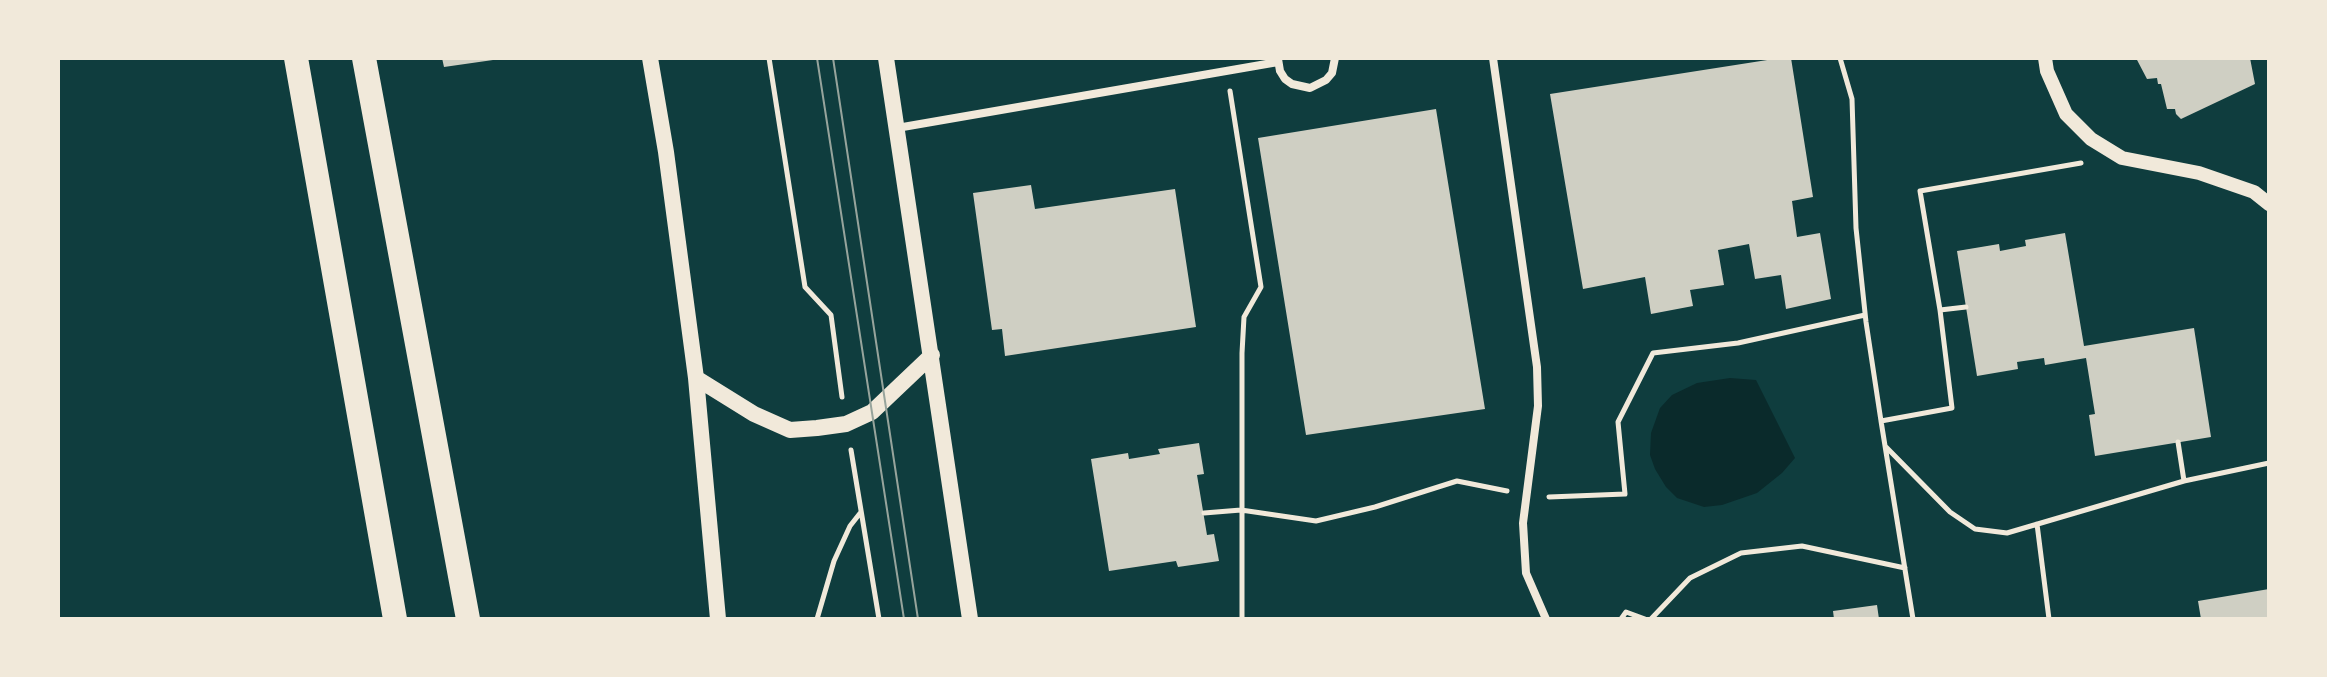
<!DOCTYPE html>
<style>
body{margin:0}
#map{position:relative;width:2327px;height:677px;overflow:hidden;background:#0f3d3e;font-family:"Titillium Web",sans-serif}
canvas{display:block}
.frame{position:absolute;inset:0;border:60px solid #f1e9da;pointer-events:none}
</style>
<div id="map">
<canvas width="2327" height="677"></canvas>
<div class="frame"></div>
</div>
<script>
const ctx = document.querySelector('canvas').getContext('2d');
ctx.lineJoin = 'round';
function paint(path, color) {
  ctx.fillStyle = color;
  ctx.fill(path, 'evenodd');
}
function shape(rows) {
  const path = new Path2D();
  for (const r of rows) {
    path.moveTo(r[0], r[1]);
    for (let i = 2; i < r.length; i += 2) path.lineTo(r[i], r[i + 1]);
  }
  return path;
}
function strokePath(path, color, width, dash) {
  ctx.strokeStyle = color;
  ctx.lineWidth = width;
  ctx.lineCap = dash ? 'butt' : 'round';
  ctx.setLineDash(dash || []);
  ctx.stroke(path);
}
const water = shape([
 [1730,378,1756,380,1795,458,1782,473,1757,493,1722,505,1704,507,1677,498,1666,487,1655,469,1650,455,1651,433,1660,408,1672,395,1697,383]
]);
const building = shape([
 [442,58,493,58,493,60,444,67],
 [1780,58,1791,58,1813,197,1792,201,1797,237,1820,233,1831,299,1786,309,1781,275,1755,279,1749,244,1718,250,1724,285,1690,290,1693,306,1651,314,1645,277,1583,289,1550,94],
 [2136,58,2250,58,2255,84,2181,119,2176,114,2175,109,2167,109,2161,84,2158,84,2157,78,2147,79],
 [1436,109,1485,409,1306,435,1258,138],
 [1031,185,1035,209,1175,189,1196,327,1005,356,1002,329,992,330,973,193],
 [2065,233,2084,346,2194,328,2211,437,2095,456,2089,415,2095,414,2086,358,2045,365,2044,358,2017,362,2018,369,1977,376,1957,251,1999,244,2000,251,2026,246,2025,240],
 [1199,443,1204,474,1197,475,1207,535,1214,534,1219,561,1178,567,1176,561,1109,571,1091,459,1128,453,1129,459,1160,454,1158,449],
 [2269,589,2269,619,2201,619,2198,601],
 [1877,605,1879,619,1834,619,1833,611]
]);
const path = shape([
 [769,58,805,287,831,315,842,397],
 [1840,58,1852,99,1856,228,1866,322,1881,421],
 [1230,91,1261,287,1244,317,1242,353,1242,619],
 [1940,310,1966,307],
 [2178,442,2184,481],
 [1886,447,1950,512,1975,529,2007,533,2184,481,2269,463],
 [851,450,879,619],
 [1549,497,1625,494,1618,422,1653,353,1738,343,1865,315],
 [1204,513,1241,510,1316,521,1375,507,1457,481,1507,491],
 [2037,524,2049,619],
 [817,619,834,561,850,526,861,512],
 [1621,619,1626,612,1645,619],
 [1651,619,1690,578,1741,553,1802,546,1905,568],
 [1913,619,1881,421,1952,408,1940,310,1920,191,2081,163]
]);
const minor = shape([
 [1493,58,1537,367,1538,406,1523,523,1526,573,1546,619],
 [1278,59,1280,71,1285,79,1292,84,1310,88,1326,80,1332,73,1335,58],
 [897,128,1278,62]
]);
const tertiary = shape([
 [2045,58,2047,71,2066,114,2091,139,2122,158,2199,173,2254,192,2269,204]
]);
const secondary = shape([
 [650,58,666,152,696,378,718,619],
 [886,58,970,619],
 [696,378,754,414,790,430,817,428,846,424,872,412,932,355]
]);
const motorway = shape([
 [296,58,395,619],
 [364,58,468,619]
]);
const tram = shape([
 [817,58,904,619],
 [833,58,918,619]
]);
paint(water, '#0a2a2b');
paint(building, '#cfcfc3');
strokePath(path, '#f1e9da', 5);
strokePath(minor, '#f1e9da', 8);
strokePath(tertiary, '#f1e9da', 14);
strokePath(secondary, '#f1e9da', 16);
strokePath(motorway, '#f1e9da', 24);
strokePath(tram, '#97a49c', 2);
</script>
